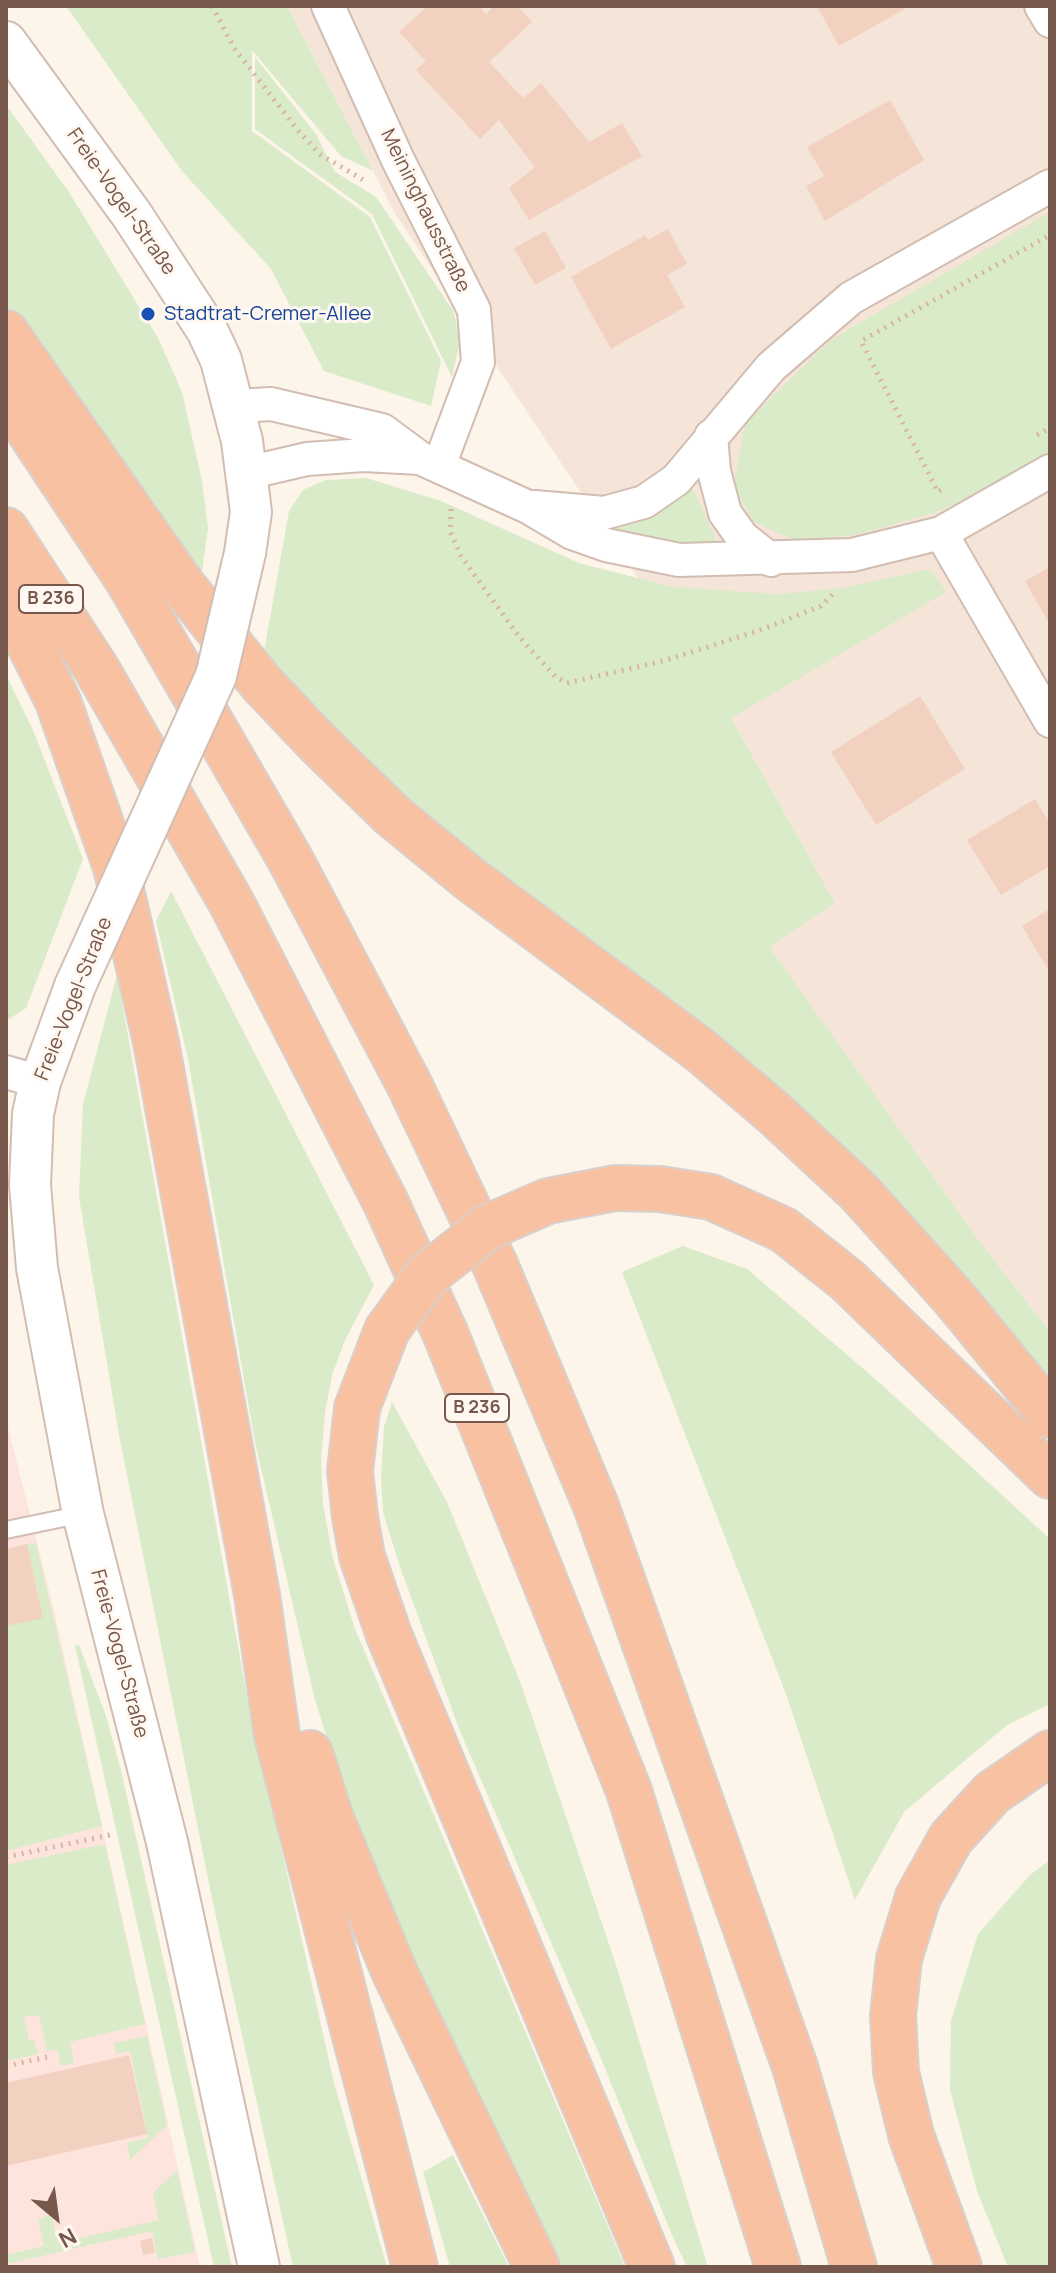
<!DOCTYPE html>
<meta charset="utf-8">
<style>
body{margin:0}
#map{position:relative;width:1056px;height:2273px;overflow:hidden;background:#fdf4ea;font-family:Manrope,sans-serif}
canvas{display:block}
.frame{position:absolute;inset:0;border:8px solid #78584c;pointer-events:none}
.north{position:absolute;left:16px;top:2177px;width:80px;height:80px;-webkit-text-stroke:6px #fff8f1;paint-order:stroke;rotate:151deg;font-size:22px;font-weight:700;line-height:32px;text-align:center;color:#78584c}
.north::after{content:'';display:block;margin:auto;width:28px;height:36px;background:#78584c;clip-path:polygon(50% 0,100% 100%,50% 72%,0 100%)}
</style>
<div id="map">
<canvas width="1056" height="2273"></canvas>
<div class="frame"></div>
<div class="north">N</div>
</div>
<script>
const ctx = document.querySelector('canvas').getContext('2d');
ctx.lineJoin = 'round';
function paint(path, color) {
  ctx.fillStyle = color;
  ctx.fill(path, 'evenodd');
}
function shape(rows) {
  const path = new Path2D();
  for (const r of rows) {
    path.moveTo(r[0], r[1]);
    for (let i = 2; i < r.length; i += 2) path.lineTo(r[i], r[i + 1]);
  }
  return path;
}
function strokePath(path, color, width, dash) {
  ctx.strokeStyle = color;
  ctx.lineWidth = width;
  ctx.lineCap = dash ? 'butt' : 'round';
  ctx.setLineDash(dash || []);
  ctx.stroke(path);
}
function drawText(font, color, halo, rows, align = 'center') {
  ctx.font = font + ' Manrope,sans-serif';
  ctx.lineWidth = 6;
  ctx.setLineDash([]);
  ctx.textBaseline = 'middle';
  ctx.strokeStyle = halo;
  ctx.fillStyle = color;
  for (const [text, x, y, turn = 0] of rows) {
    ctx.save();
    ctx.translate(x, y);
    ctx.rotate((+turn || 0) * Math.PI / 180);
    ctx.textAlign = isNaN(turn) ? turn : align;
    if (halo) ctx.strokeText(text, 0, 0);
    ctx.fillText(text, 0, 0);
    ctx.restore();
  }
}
const residential = shape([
 [287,6,1050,6,1050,1332,974,1234,768,947,835,903,731,718,396,215]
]);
const commercial = shape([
 [6,1419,53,1606,200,2267,6,2267]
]);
const green = shape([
 [66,6,287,6,373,171,341,156,252,50,252,131,370,217,441,361,431,406,324,371,271,269,182,171],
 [255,57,316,134,335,172,376,197,454,312,460,341,452,377,372,214,255,129],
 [6,105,69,192,158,338,182,392,202,481,208,528,201,579,6,309],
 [1050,212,1050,454,976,496,933,513,859,534,798,542,754,522,734,486,745,423,832,339],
 [366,478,441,501,579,563,672,587,777,594,843,588,925,570,933,572,946,592,731,718,835,903,769,947,974,1234,1050,1332,1050,1386,355,755,263,657,289,511,303,490,326,480],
 [691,485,717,542,687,543,612,533,614,528,656,513],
 [6,675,33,730,83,859,26,1008,6,1021],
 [171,891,374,1285,345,1340,332,1375,325,1413,321,1460,323,1504,333,1559,355,1629,625,2267,561,2267,461,2070,395,1926,351,1812,315,1700,255,1442,188,1059,156,921],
 [117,975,246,1691,334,2083,387,2267,293,2267,213,1903,119,1435,79,1197,83,1104],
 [683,1246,747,1269,881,1384,1050,1539,1050,1704,1007,1725,904,1812,855,1900,786,1694,622,1272],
 [392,1402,447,1502,521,1684,616,1965,708,2267,687,2267,672,2235,600,2056,460,1731,400,1567,383,1512,381,1477,384,1427],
 [36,1543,102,1826,6,1851,6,1626,43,1617,27,1544],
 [79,1645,106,1716,121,1770,232,2267,214,2267,75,1646],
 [105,1844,145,2024,70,2042,74,2063,61,2066,57,2049,47,2051,39,2015,24,2017,29,2040,34,2040,38,2054,6,2061,6,1865],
 [1050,1860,1050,2267,1008,2267,977,2191,950,2090,951,2021,978,1934,1030,1875],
 [147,2036,167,2125,130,2160,127,2143,148,2138,130,2051,116,2054,114,2043],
 [453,2155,509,2267,450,2267,423,2172],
 [177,2170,195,2252,158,2259,152,2231,6,2264,6,2255,44,2246,38,2219,51,2215,58,2243,159,2220,153,2193]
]);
const building = shape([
 [428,6,479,6,486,14,494,6,518,6,532,22,489,62,523,98,541,83,589,142,622,123,642,156,529,220,509,188,535,167,499,120,480,139,416,70,426,61,399,32],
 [817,6,910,6,839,46],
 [890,100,924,160,825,221,806,186,824,176,807,147],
 [668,229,687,264,667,275,685,307,611,349,571,277,645,235,648,240],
 [545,231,566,268,535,285,514,248],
 [1050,567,1050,625,1025,581],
 [920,696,965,769,876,825,831,752],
 [1035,799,1050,824,1050,866,1001,895,967,840],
 [1050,909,1050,973,1022,926],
 [27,1544,43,1618,6,1626,6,1549],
 [129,2055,147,2134,6,2166,6,2083],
 [152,2238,155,2253,143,2255,140,2241]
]);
const path = shape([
 [212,6,234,48,300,133,321,155,367,182],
 [1037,435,1050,428],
 [941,490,938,492,861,341,1050,235],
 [451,509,450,531,461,556,520,638,556,677,567,683,663,661,758,631,821,606,835,592],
 [6,1857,110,1835],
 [6,2066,52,2056]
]);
const service = shape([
 [6,1530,83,1514]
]);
const minor = shape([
 [328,6,398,160,474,310,478,362,439,466],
 [1041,6,1050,21],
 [236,406,271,404,382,430,420,458,528,507,572,533,606,545,679,560,852,555,941,533,1050,471],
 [711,436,714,471,725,513,742,537,771,560],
 [247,473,307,459,364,455,420,458],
 [535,507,604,513,644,502,676,480,771,367,851,298,1050,186],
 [941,533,1050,721],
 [6,1072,40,1082]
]);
const tertiary = shape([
 [6,42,132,215,207,330,221,360,242,441,251,512,245,553],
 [75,986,40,1082,33,1114,30,1185,37,1268,83,1514,167,1842,259,2267]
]);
const trunk = shape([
 [6,333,183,586,262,684,318,743,392,815,470,879,700,1050,774,1113,859,1192,954,1298,1050,1415],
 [6,396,128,580,290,859,410,1086,496,1267,596,1506,795,2067,854,2267],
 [6,530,96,668,231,902,386,1203,446,1335,629,1791,778,2267],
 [6,598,58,701,116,867,156,1042,257,1595,277,1735,415,2267],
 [660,1189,711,1197,784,1230,847,1280,1050,1476],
 [355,1517,362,1556,389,1635,652,2267],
 [310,1753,330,1816,395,1973,537,2267],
 [959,2267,911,2135,896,2072,893,2016,899,1959,918,1897,951,1838,992,1793,1050,1753]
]);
const tertiaryBridge = shape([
 [75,986,216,676,245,553]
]);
const trunkBridge = shape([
 [355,1517,350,1471,357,1408,387,1330,427,1275,488,1227,548,1201,615,1188,660,1189]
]);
const markers = [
 [148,314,8,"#1a4fb4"]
];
const shields = [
 [51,599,64],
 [477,1408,64]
];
const shieldNames = [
 ["B 236",51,599],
 ["B 236",477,1408]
];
const streetNames = [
 ["Freie-Vogel-Straße",121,202,55],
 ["Meininghausstraße",425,211,64],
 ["Freie-Vogel-Straße",74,999,-68],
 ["Freie-Vogel-Straße",119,1654,75]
];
const transitNames = [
 ["Stadtrat-Cremer-Allee",164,314]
];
paint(residential, '#f5e5d8');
paint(commercial, '#fde5de');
paint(green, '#d9ebc8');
paint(building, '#f2d1c1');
strokePath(service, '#d2bdb2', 20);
strokePath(minor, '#d2bdb2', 36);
strokePath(tertiary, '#d2bdb2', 44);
strokePath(trunk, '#d9d0cd', 48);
strokePath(path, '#d8b4a4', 5, [2, 6]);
strokePath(service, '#fff', 16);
strokePath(minor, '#fff', 32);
strokePath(tertiary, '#fff', 40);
strokePath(trunk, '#f8c2a2', 44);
strokePath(tertiaryBridge, '#d2bdb2', 44, []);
strokePath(trunkBridge, '#d9d0cd', 48, []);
strokePath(tertiaryBridge, '#fff', 40);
strokePath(trunkBridge, '#f8c2a2', 44);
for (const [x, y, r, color] of markers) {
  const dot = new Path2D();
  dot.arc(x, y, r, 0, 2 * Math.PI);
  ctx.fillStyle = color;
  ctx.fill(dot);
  strokePath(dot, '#fff8f1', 3);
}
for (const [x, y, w] of shields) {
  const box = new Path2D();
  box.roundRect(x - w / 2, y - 14, w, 28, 6);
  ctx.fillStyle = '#fff8f1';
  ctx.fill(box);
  strokePath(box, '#78584c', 2);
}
drawText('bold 18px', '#78584c', null, shieldNames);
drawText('20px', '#78584c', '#fff8f1', streetNames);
drawText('20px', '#164399', '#fff8f1', transitNames, 'left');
</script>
